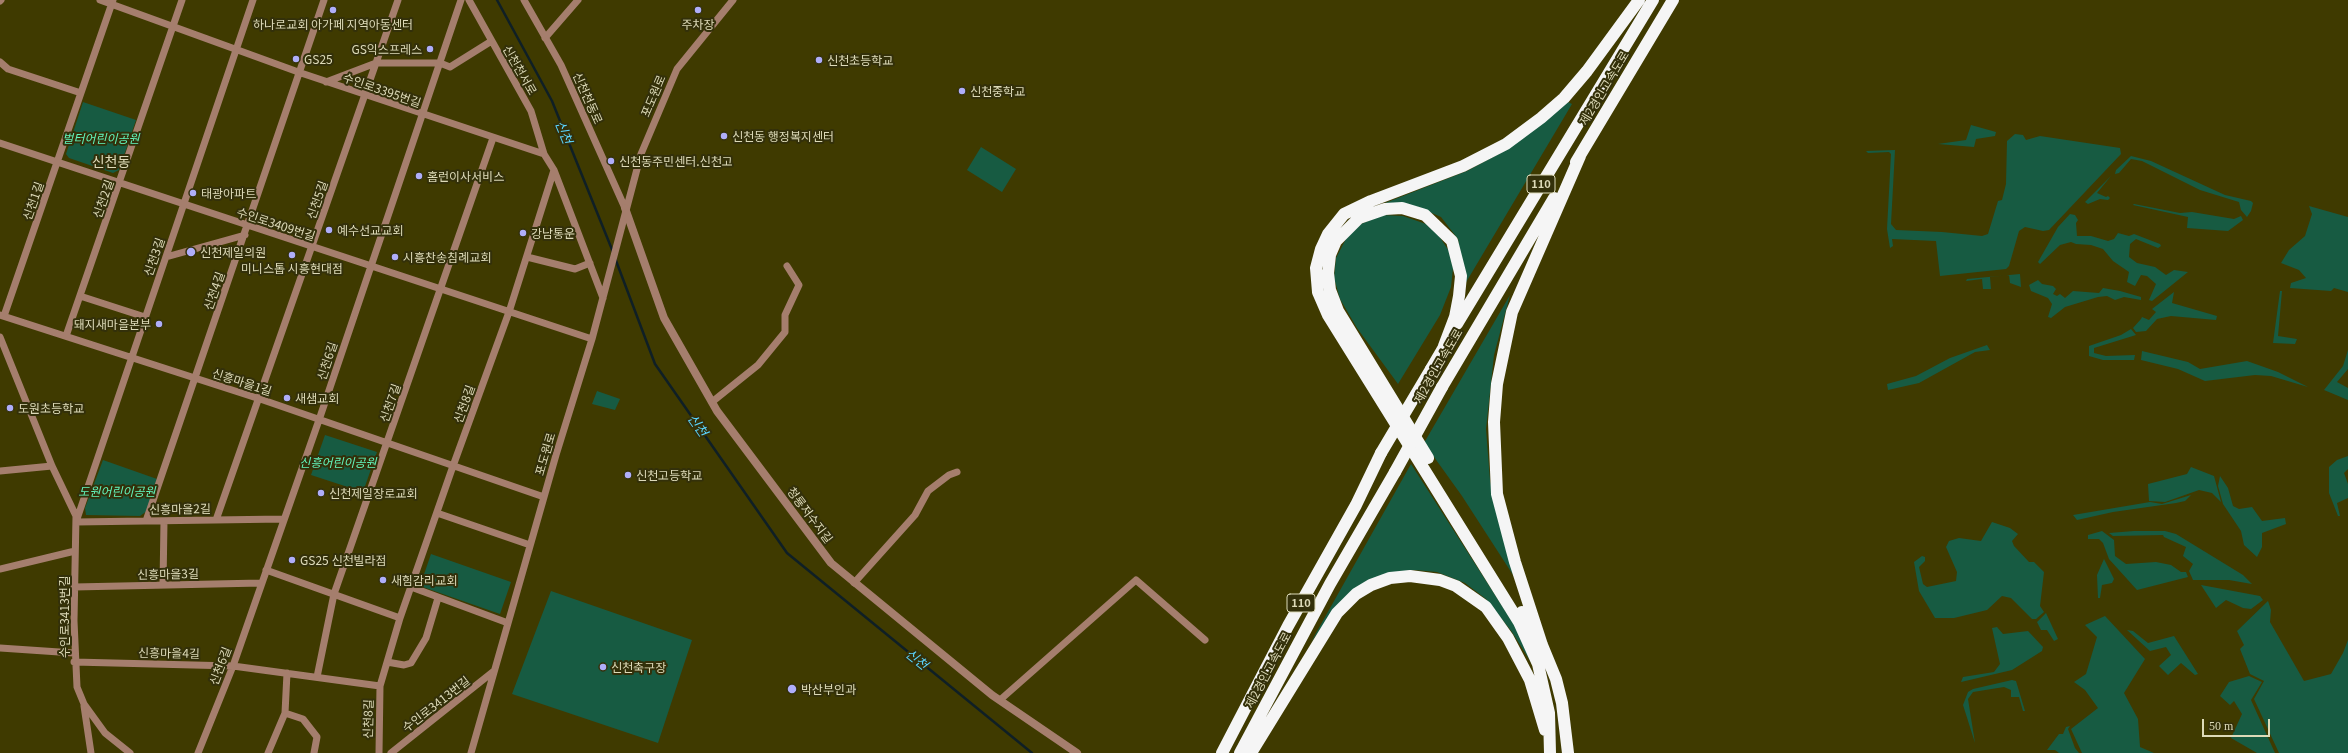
<!DOCTYPE html>
<meta charset="utf-8">
<style>
body{margin:0}
#map{position:relative;width:2348px;height:753px;overflow:hidden;background:#3f3a00;font-family:Georgia,serif}
canvas{display:block}
.scale{position:absolute;left:2202px;top:719px;width:68px;height:18px;box-sizing:border-box;border:2px solid #dddab8;border-top:0;padding-left:5px;font-size:12px;line-height:14px;white-space:nowrap;color:#dddab8;-webkit-text-stroke:3px #33300a;paint-order:stroke}
</style>
<div id="map">
<canvas width="2348" height="753"></canvas>
<div class="scale">50 m</div>
</div>
<script>
const ctx = document.querySelector('canvas').getContext('2d');
ctx.lineJoin = 'round';
function paint(path, color) {
  ctx.fillStyle = color;
  ctx.fill(path, 'evenodd');
}
function shape(rows) {
  const path = new Path2D();
  for (const r of rows) {
    path.moveTo(r[0], r[1]);
    for (let i = 2; i < r.length; i += 2) path.lineTo(r[i], r[i + 1]);
  }
  return path;
}
function strokePath(path, color, width, dash) {
  ctx.strokeStyle = color;
  ctx.lineWidth = width;
  ctx.lineCap = dash ? 'butt' : 'round';
  ctx.setLineDash(dash || []);
  ctx.stroke(path);
}
function drawText(font, color, halo, rows, align = 'center') {
  ctx.font = font + ' Georgia,"Noto Sans KR",serif';
  ctx.lineWidth = 4;
  ctx.setLineDash([]);
  ctx.textBaseline = 'middle';
  ctx.strokeStyle = halo;
  ctx.fillStyle = color;
  for (const [text, x, y, turn = 0] of rows) {
    ctx.save();
    ctx.translate(x, y);
    ctx.rotate((+turn || 0) * Math.PI / 180);
    ctx.textAlign = isNaN(turn) ? turn : align;
    if (halo) ctx.strokeText(text, 0, 0);
    ctx.fillText(text, 0, 0);
    ctx.restore();
  }
}
const green = shape([
 [83,102,136,120,119,170,113,173,69,158,66,154],
 [1568,102,1572,104,1465,284,1458,239,1441,217,1418,207,1385,203,1467,171,1508,149],
 [1971,125,1996,132,1995,136,1976,139,1974,147,1938,144,1966,140],
 [2015,134,2023,135,2026,140,2040,136,2120,148,2121,154,2049,230,2043,231,2025,227,2019,231,2009,266,2006,269,1940,276,1936,241,1892,239,1893,246,1890,248,1887,229,1891,154,1889,152,1868,153,1866,151,1895,150,1891,224,1896,230,1942,232,1982,236,1988,234,1998,201,2002,200,2006,184,2007,141],
 [981,147,1016,169,1002,192,967,170],
 [2131,156,2151,161,2225,195,2251,201,2253,203,2251,211,2247,217,2241,210,2239,202,2200,190,2142,161,2131,159,2119,173,2115,174,2116,170],
 [2111,176,2097,193,2106,197,2108,196,2110,198,2108,200,2100,199,2088,204,2085,202],
 [2134,204,2180,213,2192,212,2234,219,2241,216,2243,220,2228,231,2187,228,2188,217,2133,205],
 [2309,206,2348,217,2348,292,2334,288,2331,291,2290,288,2291,283,2306,278,2299,270,2281,263,2289,250,2305,236,2312,214],
 [2070,214,2075,215,2078,220,2076,223,2077,236,2091,236,2108,241,2114,239,2118,233,2129,236,2134,234,2160,244,2161,246,2158,248,2136,239,2130,244,2129,257,2137,263,2155,267,2166,275,2174,270,2188,272,2152,301,2149,300,2156,284,2147,276,2141,275,2135,286,2127,282,2129,272,2113,261,2103,249,2091,245,2076,244,2071,242,2060,245,2040,264,2038,262,2058,227],
 [1382,215,1403,216,1426,224,1439,236,1449,251,1453,268,1451,287,1440,315,1398,384,1357,328,1340,299,1334,278,1336,258,1348,235,1361,224],
 [2020,274,2021,287,2010,283,2009,275,1990,277,1991,289,1983,289,1982,279,1966,281,1967,279],
 [2038,280,2042,284,2053,286,2056,289,2053,294,2057,296,2060,294,2065,298,2073,291,2099,293,2103,288,2120,291,2141,297,2141,300,2124,297,2115,300,2107,296,2098,297,2065,307,2051,318,2048,317,2052,304,2048,298,2031,291,2029,285],
 [2280,291,2282,291,2278,336,2297,339,2295,344,2273,343],
 [2174,292,2172,303,2217,316,2216,320,2171,316,2157,319,2146,331,2136,332,2133,328,2141,319,2142,317,2149,320,2156,312,2152,309],
 [1510,295,1494,355,1486,429,1490,480,1498,520,1515,578,1462,496,1424,443],
 [2131,329,2136,335,2094,348,2094,353,2106,356,2135,355,2134,360,2103,360,2089,356,2089,346,2121,335],
 [1987,345,1990,350,1975,352,1919,383,1888,390,1887,384,1916,376,1950,358],
 [2348,350,2348,369,2337,382,2348,388,2348,400,2324,390,2343,366],
 [2142,351,2188,362,2200,369,2247,361,2278,372,2308,387,2271,376,2255,375,2205,381,2178,369,2141,360],
 [597,391,620,399,615,410,592,404],
 [325,435,377,452,363,492,311,475],
 [2348,456,2348,469,2344,473,2348,484,2348,498,2337,503,2340,516,2338,516,2329,493,2329,467,2337,460],
 [103,460,157,479,147,511,140,516,86,515,85,508],
 [1411,464,1515,626,1532,664,1512,632,1486,599,1465,583,1437,572,1415,570,1387,573,1339,605,1311,642],
 [2191,467,2214,476,2221,502,2212,493,2199,490,2165,502,2149,501,2148,484,2187,474],
 [2220,476,2228,488,2233,506,2239,509,2252,507,2262,521,2285,518,2286,524,2262,533,2262,547,2257,557,2244,545,2241,531,2223,504,2218,486],
 [2191,495,2185,501,2176,503,2113,512,2077,520,2073,515,2150,502,2162,504],
 [1992,522,2010,528,2018,534,2012,541,2014,546,2029,562,2034,562,2044,572,2040,606,2044,612,2036,619,2032,619,2011,598,2002,596,1987,610,1954,618,1935,618,1919,591,1914,562,1922,556,1925,557,1925,561,1919,567,1923,584,1927,587,1956,581,1957,572,1946,547,1949,541,1959,538,1981,541],
 [2102,531,2114,540,2115,556,2126,564,2156,562,2171,565,2181,572,2186,572,2188,577,2137,590,2109,559,2103,543,2099,539,2088,539,2088,535],
 [2134,531,2165,531,2176,534,2243,575,2252,584,2229,580,2193,580,2189,571,2193,564,2183,556,2186,547,2164,537,2163,535,2113,536,2109,533],
 [431,554,511,582,500,614,420,586],
 [2104,559,2114,579,2112,583,2102,585,2100,598,2098,598,2097,575],
 [2201,585,2260,596,2263,600,2251,609,2243,608,2226,600,2216,608],
 [551,591,692,640,658,743,512,694],
 [2268,601,2271,610,2270,622,2304,681,2331,674,2343,653,2348,640,2348,753,2279,753,2254,699,2264,681,2250,674,2240,649,2244,645,2237,631],
 [2046,613,2058,639,2054,641,2047,630,2041,630,2037,622],
 [2105,616,2145,659,2124,693,2138,719,2140,747,2154,753,2082,753,2071,729,2098,708,2085,690,2074,682,2086,674,2097,637,2085,625],
 [1997,627,2003,634,2028,631,2043,647,2042,651,2012,670,1961,682,1963,677,1994,672,2000,664,1992,628],
 [2127,630,2133,631,2148,643,2174,636,2198,674,2195,675,2181,663,2168,675,2159,666,2171,655,2166,647,2150,651],
 [2249,676,2262,682,2251,700,2275,753,2257,753,2231,738,2242,714,2234,701,2230,705,2220,696,2229,682],
 [2012,680,2016,681,2025,711,2023,711,2019,697,2011,697,2011,690,2004,687,1973,692,1968,699,1975,743,1963,705,1968,692,1973,689],
 [2070,726,2068,729,2075,748,2079,753,2059,753,2055,750,2047,750,2059,734,2063,734,2066,727]
]);
const stream = shape([
 [497,0,552,101,613,252],
 [615,258,655,364,787,553,1032,753]
]);
const minor = shape([
 [100,0,301,73,544,154],
 [253,0,76,522,283,519],
 [524,0,561,65,625,208],
 [0,1,1,0],
 [545,38,578,0],
 [0,62,8,69,81,93],
 [326,82,376,63,440,63,450,67,490,42],
 [0,143,592,339],
 [554,170,603,298],
 [166,257,245,235],
 [527,257,575,269,590,263],
 [80,296,145,317],
 [0,315,263,400,544,497],
 [4,316,113,0],
 [66,336,182,0],
 [0,337,52,466,76,516,74,621,77,687,84,704,105,733,130,753],
 [712,402,758,365,785,332,785,315,799,285,787,266],
 [0,471,52,466],
 [437,513,530,545],
 [216,520,398,0],
 [146,521,324,0],
 [0,569,75,551],
 [266,570,400,618],
 [854,583,915,515,928,491,949,475,957,472],
 [163,585,164,521],
 [74,587,261,583],
 [411,587,508,623],
 [0,648,74,653],
 [74,662,233,666,380,686],
 [387,662,404,665,411,663,426,638,438,598],
 [287,673,285,713,303,719,317,737,314,753],
 [317,677,334,594,493,138],
 [1000,700,1136,580,1205,640],
 [84,706,91,753],
 [198,753,233,666,319,420,461,0],
 [268,753,285,713],
 [379,753,380,686,400,618,453,466,509,312,554,170,544,154,531,111,469,0],
 [391,753,494,671],
 [471,753,556,455,592,339,641,154,677,69,733,0]
]);
const tertiary = shape([
 [625,208,664,318,717,411,831,563,992,695,1077,753]
]);
const motorway = shape([
 [1576,162,1673,0],
 [1457,324,1653,0],
 [1431,369,1448,340],
 [1442,387,1554,198],
 [1428,458,1338,311,1330,290,1328,273,1330,255,1336,241,1359,218,1385,209,1402,208,1425,215,1452,241,1461,276,1459,296,1455,317,1444,346],
 [1522,612,1542,645],
 [1222,753,1288,626,1356,505,1381,453],
 [1240,753,1330,584,1395,472],
 [1251,753,1337,613,1356,594,1371,585,1390,578,1410,576,1440,580,1456,586,1486,607,1508,638,1530,680,1545,730],
 [1550,753,1549,713,1538,664,1519,622,1328,315,1318,292,1316,268,1321,249,1328,234,1344,214,1371,201,1463,166,1506,144,1541,118,1564,98,1587,71,1639,0],
 [1568,753,1562,703,1556,679,1542,645,1515,562,1497,494,1494,422,1497,384,1512,312,1580,156]
]);
const motorwayBridge = shape([
 [1381,453,1431,369],
 [1395,472,1442,387]
]);
const markers = [
 [333,10,4,"#afaefa"],
 [698,10,4,"#afaefa"],
 [430,49,4,"#afaefa"],
 [296,59,4,"#afaefa"],
 [819,60,4,"#afaefa"],
 [962,91,4,"#afaefa"],
 [724,136,4,"#afaefa"],
 [611,161,4,"#afaefa"],
 [419,176,4,"#afaefa"],
 [193,193,4,"#afaefa"],
 [329,230,4,"#afaefa"],
 [523,233,4,"#afaefa"],
 [191,252,5,"#afaefa"],
 [292,255,4,"#afaefa"],
 [395,257,4,"#afaefa"],
 [159,324,4,"#afaefa"],
 [287,398,4,"#afaefa"],
 [10,408,4,"#afaefa"],
 [628,475,4,"#afaefa"],
 [321,493,4,"#afaefa"],
 [292,560,4,"#afaefa"],
 [383,580,4,"#afaefa"],
 [603,667,4,"#afaefa"],
 [792,689,5,"#afaefa"]
];
const shields = [
 [1541,184,28],
 [1301,603,28]
];
const shieldNames = [
 ["110",1541,184],
 ["110",1301,603]
];
const poiNames = [
 ["하나로교회 아가페 지역아동센터",333,24,"center"],
 ["주차장",698,24,"center"],
 ["GS익스프레스",422,49,"right"],
 ["GS25",304,59],
 ["신천초등학교",827,60],
 ["신천중학교",970,91],
 ["신천동 행정복지센터",732,136],
 ["신천동주민센터.신천고",619,161],
 ["홈런이사서비스",427,176],
 ["태광아파트",201,193],
 ["예수선교교회",337,230],
 ["강남통운",531,233],
 ["신천제일의원",200,252],
 ["시흥찬송침례교회",403,257],
 ["미니스톱 시흥현대점",292,268,"center"],
 ["돼지새마을본부",151,324,"right"],
 ["새샘교회",295,398],
 ["도원초등학교",18,408],
 ["신천고등학교",636,475],
 ["신천제일장로교회",329,493],
 ["GS25 신천빌라점",300,560],
 ["새힘감리교회",391,580],
 ["신천축구장",611,667],
 ["박산부인과",801,689]
];
const streetNames = [
 ["신천천서로",520,70,60],
 ["제2경인고속도로",1604,88,-59],
 ["수인로3395번길",382,90,19],
 ["포도원로",653,96,-67],
 ["신천천동로",588,98,66],
 ["신천2길",103,199,-71],
 ["신천5길",317,200,-71],
 ["신천1길",33,201,-71],
 ["수인로3409번길",276,224,18],
 ["신천3길",154,257,-71],
 ["신천4길",214,291,-71],
 ["신천6길",327,361,-72],
 ["제2경인고속도로",1438,366,-60],
 ["신흥마을1길",242,382,18],
 ["신천7길",390,403,-71],
 ["신천8길",464,404,-70],
 ["포도원로",545,454,-74],
 ["신흥마을2길",180,509,-1],
 ["청룡저수지길",810,515,53],
 ["신흥마을3길",168,574,-1],
 ["수인로3413번길",64,617,-90],
 ["신흥마을4길",169,653,1],
 ["신천6길",220,666,-69],
 ["제2경인고속도로",1268,670,-62],
 ["수인로3413번길",436,704,-38],
 ["신천8길",368,719,-89]
];
const parkNames = [
 ["벌터어린이공원",101,138],
 ["신흥어린이공원",338,462],
 ["도원어린이공원",117,491]
];
const waterNames = [
 ["신천",564,132,68],
 ["신천",698,425,55],
 ["신천",917,659,39]
];
const quarterNames = [
 ["신천동",111,162]
];
paint(green, '#175b42');
strokePath(stream, '#0f1f25', 2.5);
strokePath(minor, '#a57e6d', 7);
strokePath(tertiary, '#a57e6d', 8);
strokePath(motorway, '#f5f5f5', 12);
strokePath(motorwayBridge, '#f5f5f5', 12);
for (const [x, y, r, color] of markers) {
  const dot = new Path2D();
  dot.arc(x, y, r, 0, 2 * Math.PI);
  ctx.fillStyle = color;
  ctx.fill(dot);
  strokePath(dot, '#33300a', 1.5);
}
for (const [x, y, w] of shields) {
  const box = new Path2D();
  box.roundRect(x - w / 2, y - 9, w, 18, 3);
  ctx.fillStyle = '#33300a';
  ctx.fill(box);
  strokePath(box, '#dddab8', 1);
}
drawText('bold 11px', '#dddab8', null, shieldNames);
drawText('12px', '#dddab8', '#33300a', poiNames, 'left');
drawText('12px', '#dddab8', '#33300a', streetNames);
drawText('italic 12px', '#62f6bd', '#33300a', parkNames);
drawText('italic 13px', '#5bd3fc', '#33300a', waterNames);
drawText('14px', '#dddab8', '#33300a', quarterNames);
</script>
